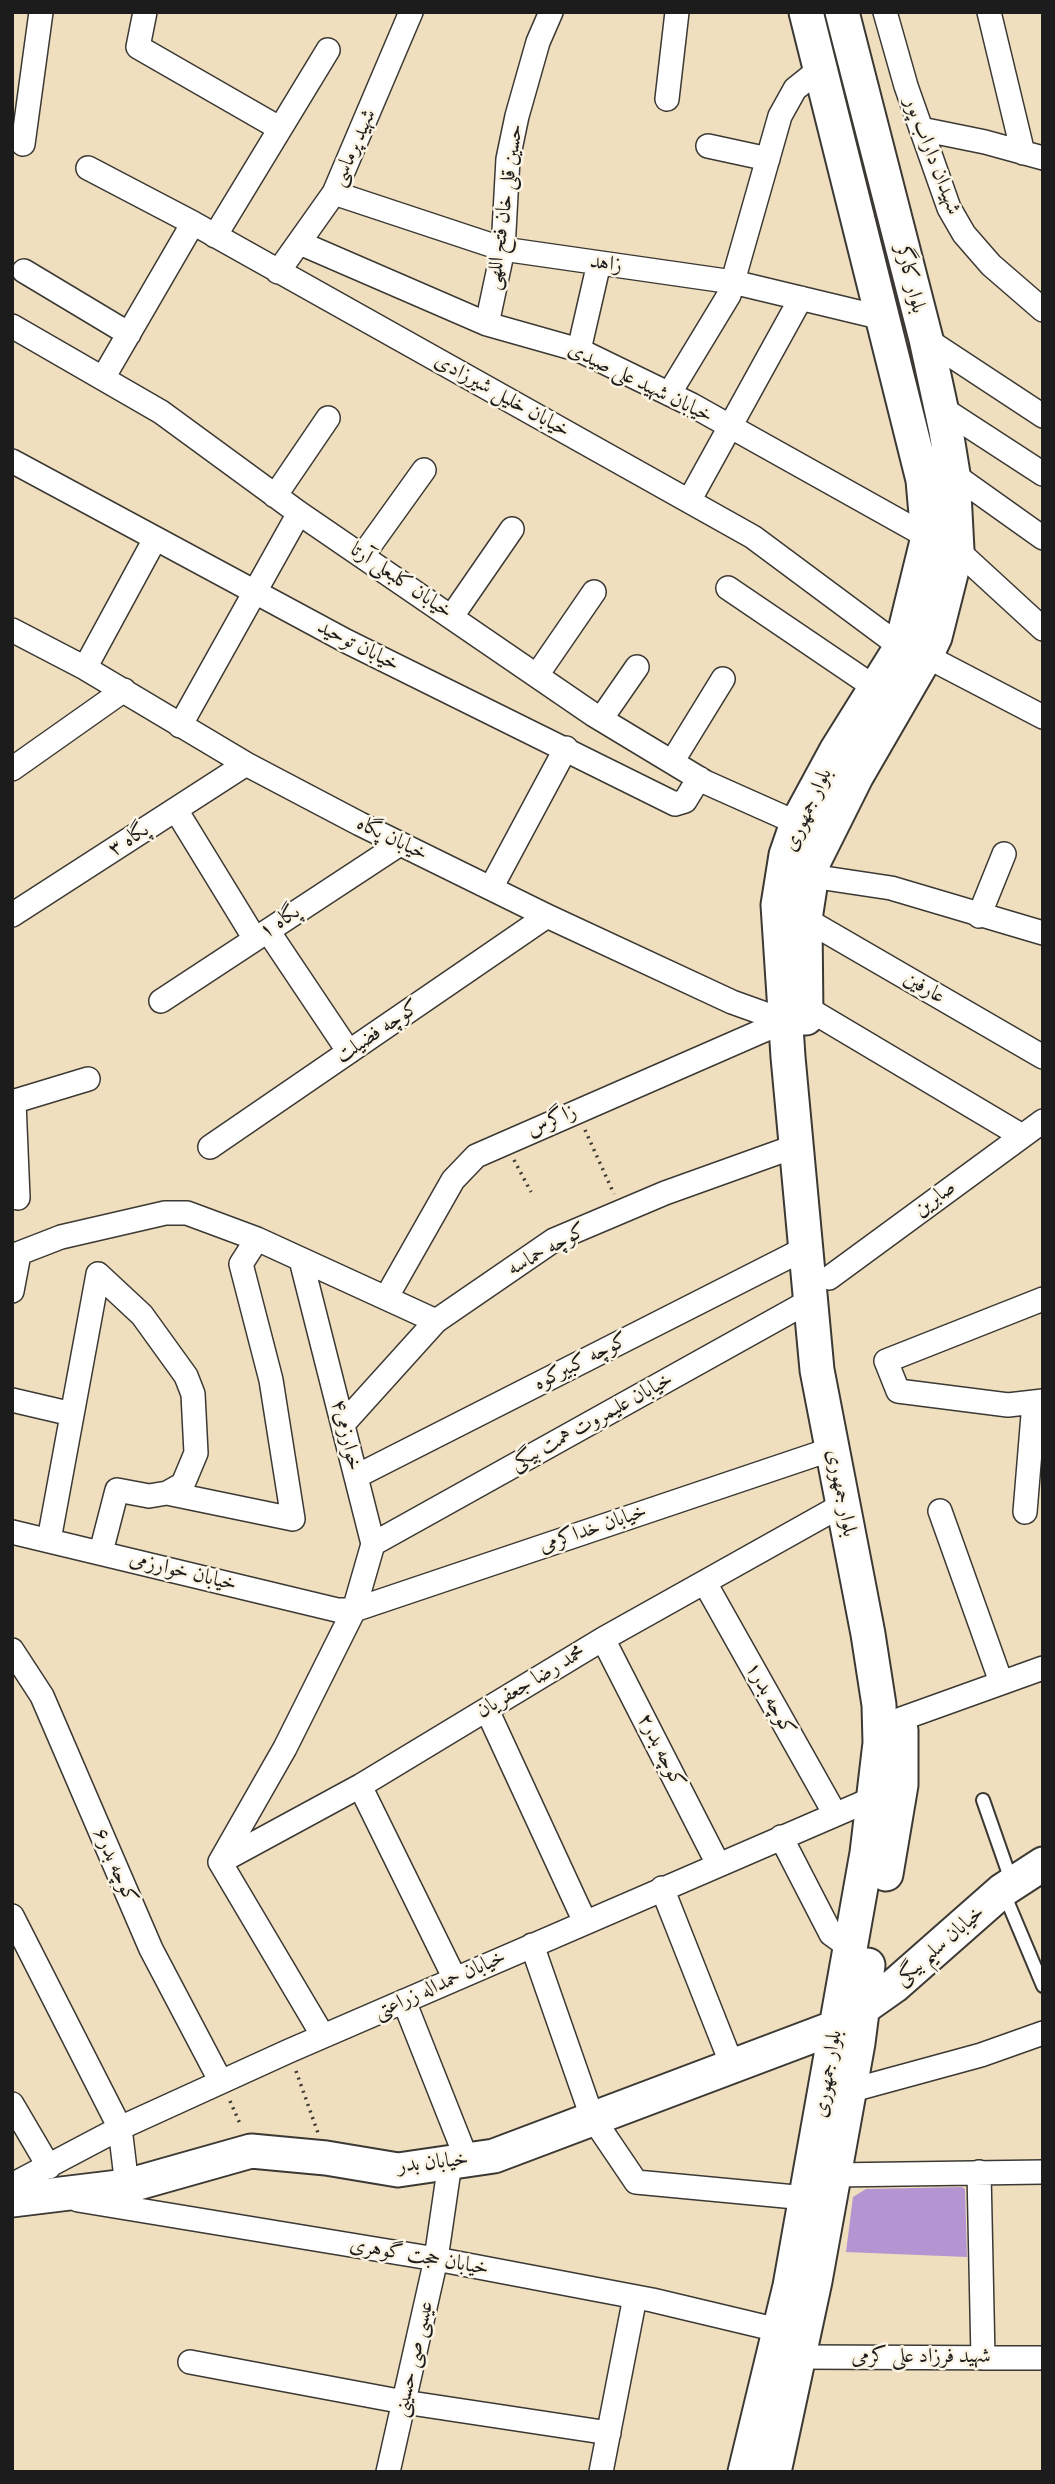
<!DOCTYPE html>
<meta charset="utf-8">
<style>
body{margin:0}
#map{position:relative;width:1055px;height:2484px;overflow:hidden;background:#efdfbe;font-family:"Gentium Book Plus",serif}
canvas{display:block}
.frame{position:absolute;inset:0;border:14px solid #1c1c1c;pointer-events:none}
</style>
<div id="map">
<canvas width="1055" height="2484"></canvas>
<div class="frame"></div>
</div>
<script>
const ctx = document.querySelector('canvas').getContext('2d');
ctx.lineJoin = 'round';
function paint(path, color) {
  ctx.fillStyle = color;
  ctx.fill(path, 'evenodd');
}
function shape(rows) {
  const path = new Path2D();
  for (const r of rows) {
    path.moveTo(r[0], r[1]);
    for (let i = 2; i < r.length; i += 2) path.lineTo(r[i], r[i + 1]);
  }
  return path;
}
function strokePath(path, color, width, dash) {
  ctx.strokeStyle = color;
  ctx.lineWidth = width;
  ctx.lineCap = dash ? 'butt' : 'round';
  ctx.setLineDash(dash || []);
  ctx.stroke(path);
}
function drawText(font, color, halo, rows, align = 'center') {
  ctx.font = font + ' "Gentium Book Plus",Amiri,serif';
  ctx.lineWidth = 5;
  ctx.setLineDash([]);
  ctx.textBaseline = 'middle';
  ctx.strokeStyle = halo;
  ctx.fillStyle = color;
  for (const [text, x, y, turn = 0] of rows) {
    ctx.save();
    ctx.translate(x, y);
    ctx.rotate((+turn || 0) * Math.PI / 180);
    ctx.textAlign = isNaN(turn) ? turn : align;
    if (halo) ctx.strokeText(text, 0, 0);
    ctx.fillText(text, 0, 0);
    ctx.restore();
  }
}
const building = shape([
 [962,2187,965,2189,967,2257,846,2252,853,2197,866,2189]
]);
const path = shape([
 [585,1130,614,1194],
 [514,1160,531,1192],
 [296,2071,318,2133],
 [230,2101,241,2126]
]);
const lane = shape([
 [983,1800,1012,1883],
 [1003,1891,1043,1986]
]);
const street = shape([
 [145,12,138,47,279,128],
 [885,12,906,86,949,208,964,234,991,265,1043,310],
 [989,12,1023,153],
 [667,99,677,12],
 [921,129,985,142,1043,158],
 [23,144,41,12],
 [708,146,768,159],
 [88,168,193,223,753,537,901,647],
 [334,193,503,249,733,282,883,318],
 [215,236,328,50],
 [300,243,487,324,579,350,692,405,928,537],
 [24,271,129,334],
 [278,272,334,193,411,12],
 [487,324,503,249,508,159,517,116,538,42,551,12],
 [12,326,161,412,299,513,594,715,705,782,797,823],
 [926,339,1043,416],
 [579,350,599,263],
 [103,378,193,223],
 [669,394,729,295,780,116,795,89,820,69],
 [940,407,1043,474],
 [12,461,346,641,675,804,685,801,699,778],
 [953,474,1043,538],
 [275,496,328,418],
 [689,501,801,298],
 [957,550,1043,629],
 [363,555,424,470],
 [728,588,874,687],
 [452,616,512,529],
 [12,630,85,668,246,764,360,824,547,916,732,1002,785,1021],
 [926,656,1043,717],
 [85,668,155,539],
 [537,675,594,592],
 [601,719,637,667],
 [180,726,299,513],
 [672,762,723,679],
 [12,769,124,690],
 [176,810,255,939],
 [811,876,891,888,1043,933],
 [492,886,566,748],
 [12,915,246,764],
 [979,916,1004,854],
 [805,919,1043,1057],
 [268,931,349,1052],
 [161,1001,400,844],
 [805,1007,1022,1136],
 [12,1102,88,1079],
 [14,1102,18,1198],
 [210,1147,547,916],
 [12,1256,61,1237,165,1213,187,1213,257,1239,436,1321],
 [98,1274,142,1315,186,1376,193,1394,196,1453,183,1484,167,1493],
 [829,1278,1043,1121],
 [12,1291,19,1254],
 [386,1298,453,1180,476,1156,785,1021],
 [1043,1299,886,1361,898,1391,1008,1405,1043,1401],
 [12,1400,72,1414],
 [343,1424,436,1321,554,1240,665,1193,796,1146],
 [357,1476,806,1248],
 [940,1511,1001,1682],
 [1025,1512,1034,1403],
 [12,1532,337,1610,354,1610,832,1449],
 [49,1540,98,1274],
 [373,1544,811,1300],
 [101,1552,117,1490,149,1496,167,1493,293,1519,271,1380,241,1264,257,1239],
 [705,1583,835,1814],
 [603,1639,718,1864],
 [12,1650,42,1696,151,1949,221,2082],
 [487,1710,585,1922],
 [901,1719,1043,1668],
 [360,1786,455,1979],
 [781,1837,831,1934,849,1947],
 [220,1862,360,1786,603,1639,844,1504],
 [220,1862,285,1748,354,1610,373,1544,301,1260],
 [220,1862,323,2036],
 [662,1888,732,2065],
 [12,1916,120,2128,127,2186],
 [532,1945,592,2117,636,2182,806,2198],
 [404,2001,467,2160],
 [849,2091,981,2055,1043,2033],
 [12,2104,49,2167],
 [979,2172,983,2358],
 [834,2175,1043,2172],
 [12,2185,120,2128,289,2051,874,1798],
 [78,2200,436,2259,652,2300,778,2330],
 [799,2357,1043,2358],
 [190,2362,404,2402,609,2433],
 [388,2472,436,2259,450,2163],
 [601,2472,635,2297]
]);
const secondary = shape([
 [806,1018,805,919,814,861,856,777,926,656,935,637,957,550,953,474,946,431,926,339,842,12],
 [886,1874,901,1785,901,1730],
 [12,2200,127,2186,251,2151,326,2158,398,2170,494,2156,836,2027,894,1986,1003,1890,1043,1864],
 [745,2472,790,2286,867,1853,880,1743,879,1705,868,1634,817,1370,788,1057,778,905,786,855,797,823,836,751,901,647,928,537,923,480,806,12],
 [774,2472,815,2281,858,2043,868,1965]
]);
const streetNames = [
 ["شهید پرماسی",354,148,-66],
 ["شهیدان داراب پور",932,156,69],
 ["حسین قلی خان فتح اللهی",505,207,-82],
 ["زاهد",606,264,8],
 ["بلوار کارگر",910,279,76],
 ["خیابان شهید علی صیدی",640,383,26],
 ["خیابان خلیل شیرزادی",502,396,29],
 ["خیابان کلبعلی آرتا",401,581,34],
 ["خیابان توحید",358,646,27],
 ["بلوار جمهوری",808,810,-65],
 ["خیابان پگاه",392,839,26],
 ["پگاه ۳",129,840,-33],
 ["پگاه ۱",280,922,-33],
 ["عارفین",924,988,30],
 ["کوچه فضیلت",378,1032,-34],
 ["زاگرس",552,1121,-23],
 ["صابرین",935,1199,-37],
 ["کوچه حماسه",547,1250,-29],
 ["کوچه کبیرکوه",581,1362,-27],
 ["خیابان علیمروت همت بیگی",592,1422,-29],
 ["خوارزمی۴",346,1435,76],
 ["بلوار جمهوری",841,1493,79],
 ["خیابان خداکرمی",593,1529,-19],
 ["خیابان خوارزمی",183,1572,14],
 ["محمد رضا جعفریان",531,1682,-31],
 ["کوچه بدر۱",770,1699,61],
 ["کوچه بدر۲",661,1751,63],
 ["کوچه بدر۶",115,1866,66],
 ["خیابان سلیم بیگی",940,1946,-41],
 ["خیابان حمداله زراعتی",440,1985,-24],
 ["بلوار جمهوری",828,2074,-80],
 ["خیابان بدر",433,2163,-6],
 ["خیابان حجت گوهری",419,2257,10],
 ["شهید فرزاد علی کرمی",921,2357],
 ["عیسی صی حسینی",414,2359,-77]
];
paint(building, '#b595d1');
strokePath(lane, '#3c3934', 16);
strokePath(street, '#3c3934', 26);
strokePath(secondary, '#3c3934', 37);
strokePath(path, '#3c3934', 3.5, [2, 5]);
strokePath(lane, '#fff', 12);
strokePath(street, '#fff', 23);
strokePath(secondary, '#fff', 33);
drawText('21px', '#1c1c1c', '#fcf5e5', streetNames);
</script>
